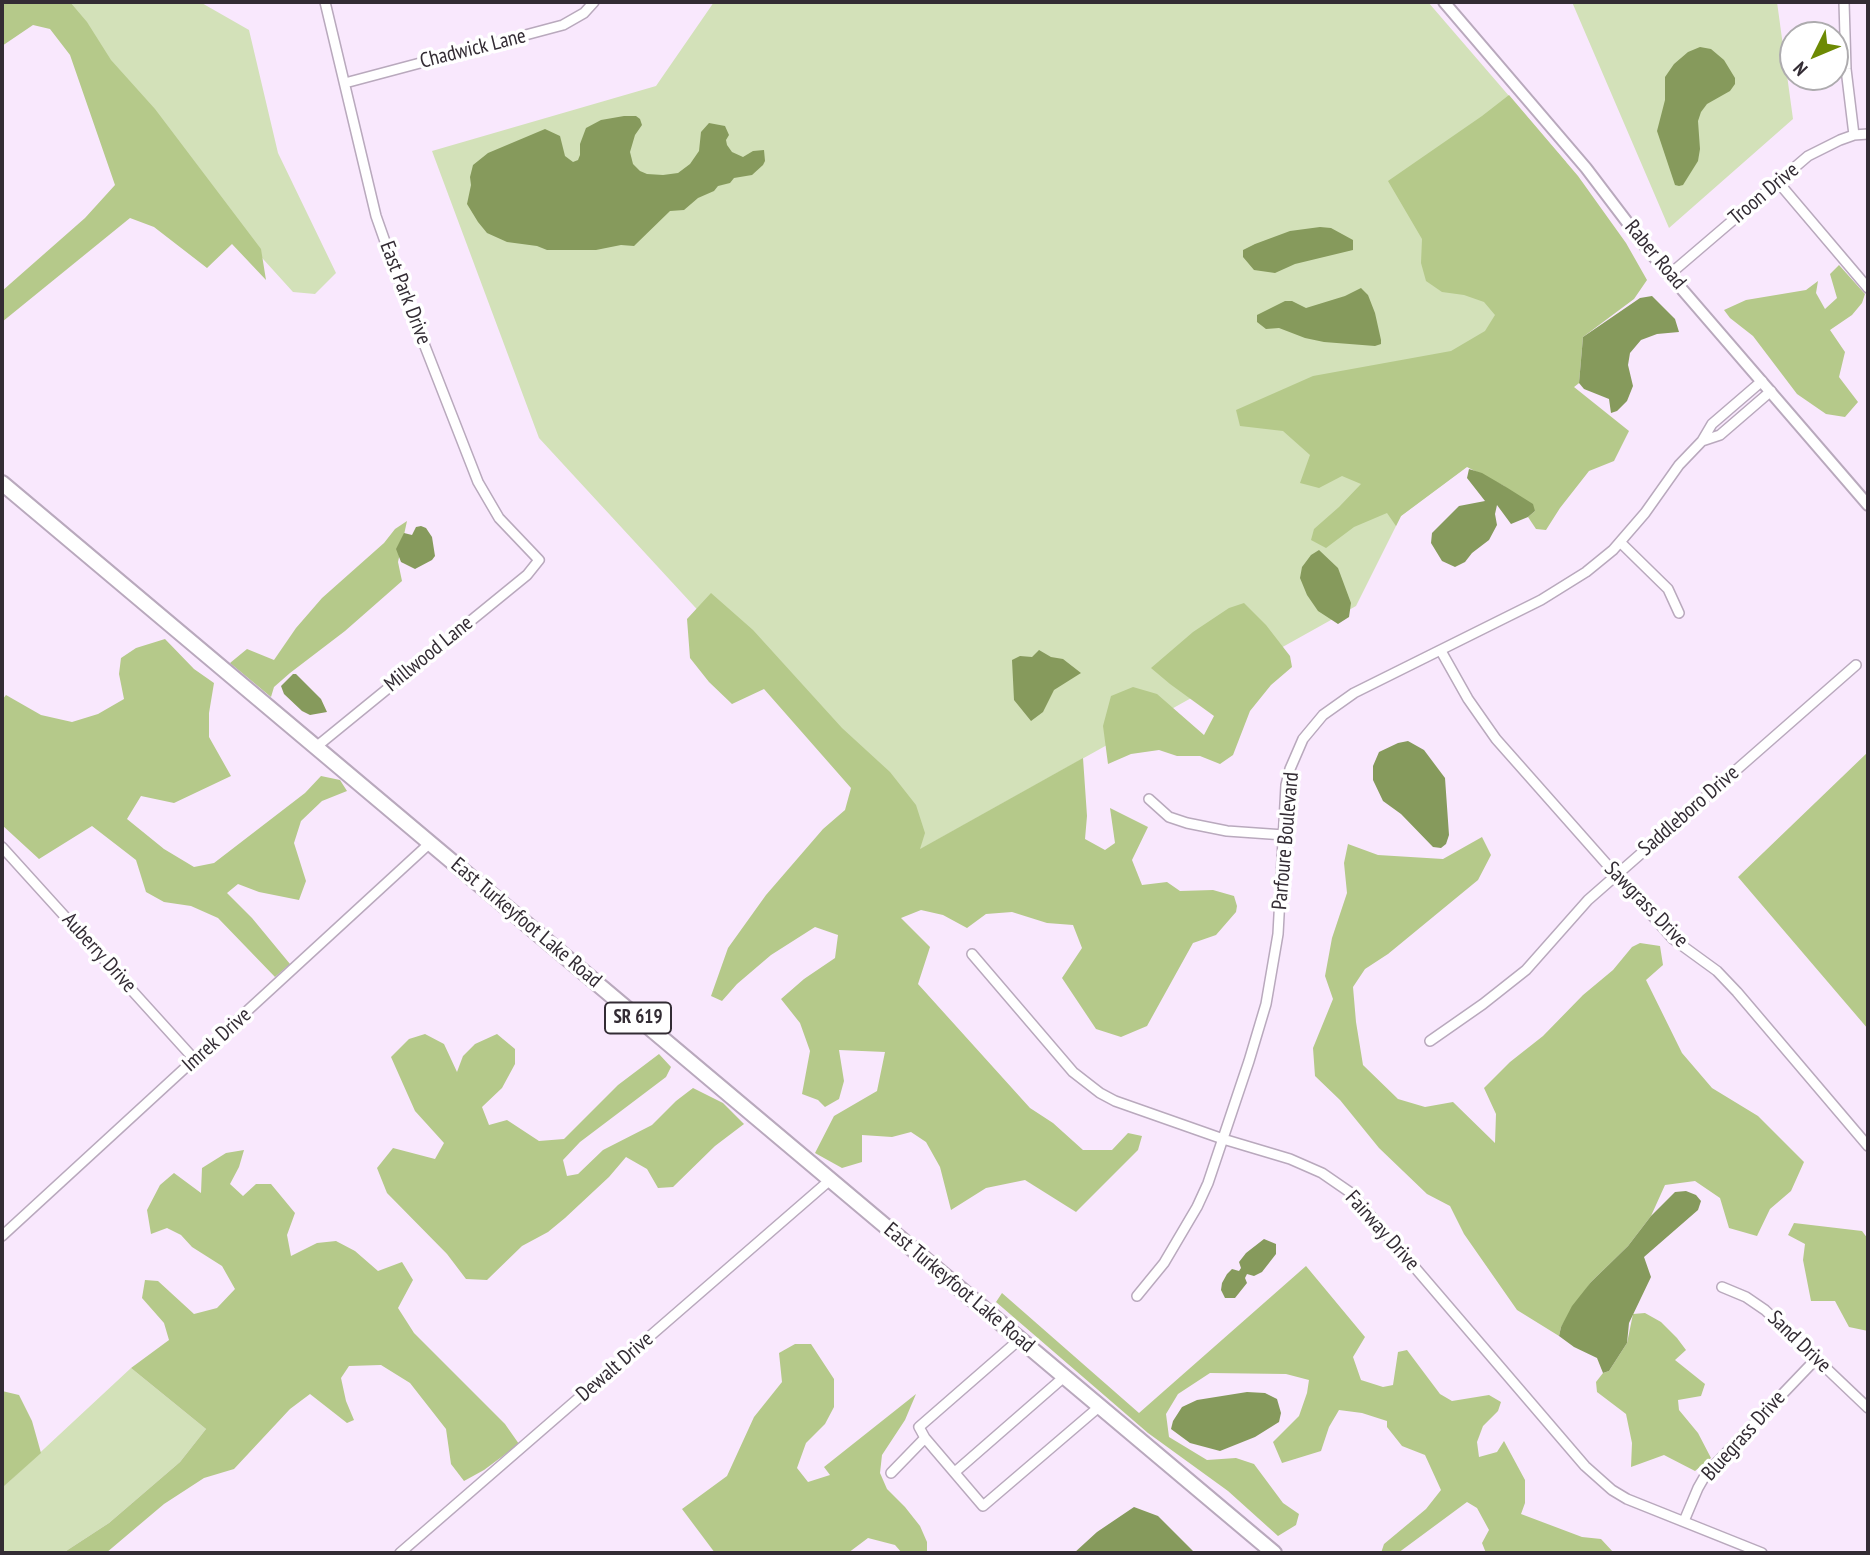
<!DOCTYPE html>
<style>
body{margin:0}
#map{position:relative;width:1870px;height:1555px;overflow:hidden;background:#f9e8fd;font-family:"PT Sans Narrow",sans-serif}
canvas{display:block}
.frame{position:absolute;inset:0;border:4px solid #332c34;pointer-events:none}
.north{position:absolute;left:1779px;top:21px;width:70px;height:70px;box-sizing:border-box;background:#fff;border:2px solid #adabae;border-radius:50%;rotate:227deg;font-size:19px;font-weight:700;line-height:28px;text-align:center;color:#332c34}
.north::after{content:'';display:block;margin:auto;width:24px;height:32px;background:#6d8a03;clip-path:polygon(50% 0,100% 100%,50% 72%,0 100%)}
</style>
<div id="map">
<canvas width="1870" height="1555"></canvas>
<div class="frame"></div>
<div class="north">N</div>
</div>
<script>
const ctx = document.querySelector('canvas').getContext('2d');
ctx.lineJoin = 'round';
function paint(path, color) {
  ctx.fillStyle = color;
  ctx.fill(path, 'evenodd');
}
function shape(rows) {
  const path = new Path2D();
  for (const r of rows) {
    path.moveTo(r[0], r[1]);
    for (let i = 2; i < r.length; i += 2) path.lineTo(r[i], r[i + 1]);
  }
  return path;
}
function strokePath(path, color, width, dash) {
  ctx.strokeStyle = color;
  ctx.lineWidth = width;
  ctx.lineCap = dash ? 'butt' : 'round';
  ctx.setLineDash(dash || []);
  ctx.stroke(path);
}
function drawText(font, color, halo, rows, align = 'center') {
  ctx.font = font + ' "PT Sans Narrow",sans-serif';
  ctx.lineWidth = 7;
  ctx.setLineDash([]);
  ctx.textBaseline = 'middle';
  ctx.strokeStyle = halo;
  ctx.fillStyle = color;
  for (const [text, x, y, turn = 0] of rows) {
    ctx.save();
    ctx.translate(x, y);
    ctx.rotate((+turn || 0) * Math.PI / 180);
    ctx.textAlign = isNaN(turn) ? turn : align;
    if (halo) ctx.strokeText(text, 0, 0);
    ctx.fillText(text, 0, 0);
    ctx.restore();
  }
}
const green = shape([
 [30,2,200,2,249,30,278,153,336,273,315,294,293,292],
 [714,2,1428,2,1566,162,1579,383,1401,516,1356,606,919,850,539,438,432,151,656,86],
 [1572,2,1777,2,1793,119,1669,228],
 [131,1368,206,1429,180,1462,109,1523,63,1553,2,1553,2,1488]
]);
const forest = shape([
 [2,2,70,2,87,22,111,60,155,109,261,249,266,280,232,244,207,268,154,227,130,218,2,322,2,291,85,218,115,185,70,55,50,29,33,25,2,46],
 [1509,95,1578,176,1626,243,1647,280,1634,299,1583,337,1579,383,1574,387,1629,431,1614,461,1589,471,1560,508,1546,530,1536,529,1528,517,1535,511,1504,486,1467,467,1401,516,1396,526,1387,513,1354,527,1326,548,1311,540,1314,529,1339,507,1361,484,1342,476,1319,488,1300,483,1310,455,1283,431,1240,426,1236,410,1313,376,1451,351,1485,331,1495,315,1484,302,1464,295,1442,292,1426,281,1421,263,1422,239,1388,181,1482,116],
 [1839,265,1865,294,1862,303,1852,315,1830,330,1845,352,1839,377,1858,402,1845,417,1826,414,1797,394,1753,336,1730,318,1724,310,1746,300,1806,290,1818,281,1816,293,1825,309,1837,298,1830,274],
 [407,521,398,562,402,581,345,631,290,673,274,687,271,697,230,663,247,649,274,660,296,628,322,598,384,543,395,529],
 [711,593,753,630,842,728,890,772,916,805,925,833,920,849,1083,758,1087,816,1085,839,1105,850,1115,843,1110,808,1148,827,1132,860,1142,885,1167,882,1180,891,1213,890,1234,896,1237,906,1236,912,1216,935,1193,943,1147,1026,1121,1037,1096,1029,1062,978,1082,948,1073,925,1047,923,1012,912,986,914,967,928,943,915,921,910,901,918,930,947,918,984,1030,1108,1053,1123,1083,1150,1112,1150,1128,1133,1142,1136,1138,1150,1076,1212,1025,1180,986,1188,951,1210,940,1167,926,1142,911,1132,892,1137,862,1135,862,1162,842,1168,815,1153,834,1116,877,1091,885,1052,839,1050,844,1081,839,1099,825,1107,818,1100,802,1094,810,1051,800,1023,781,999,804,979,835,958,838,935,815,927,771,955,737,984,722,1001,711,996,728,948,766,895,823,829,845,810,851,788,764,689,732,704,709,682,690,658,687,619],
 [1244,603,1266,625,1290,656,1292,667,1271,685,1250,711,1233,755,1220,764,1200,756,1177,756,1159,750,1131,754,1108,764,1103,726,1111,696,1133,687,1157,694,1204,735,1214,716,1170,684,1151,668,1193,632,1229,608],
 [165,639,194,669,214,683,209,713,209,737,231,776,174,803,141,796,127,819,164,849,194,867,214,863,305,793,321,776,340,780,347,791,322,801,301,821,294,843,306,881,299,900,259,892,238,884,227,893,252,918,290,964,275,977,218,918,191,906,164,902,146,892,136,860,92,826,39,859,2,825,2,700,6,695,41,715,72,722,98,714,124,699,119,674,121,658,136,648],
 [1868,752,1868,1029,1738,877],
 [1482,837,1491,855,1478,880,1388,954,1365,969,1353,987,1356,1022,1363,1065,1398,1099,1425,1107,1453,1102,1495,1143,1496,1114,1484,1088,1510,1062,1543,1036,1583,995,1613,970,1632,947,1640,943,1660,946,1663,965,1646,980,1682,1053,1712,1088,1758,1116,1804,1162,1791,1191,1770,1209,1757,1236,1729,1228,1720,1198,1695,1181,1665,1185,1651,1216,1628,1246,1591,1282,1561,1327,1559,1336,1517,1310,1464,1234,1450,1206,1427,1194,1379,1148,1340,1100,1315,1076,1313,1048,1333,999,1325,976,1332,938,1347,893,1344,863,1348,844,1378,855,1443,859],
 [425,1034,444,1044,457,1072,463,1056,475,1044,497,1034,515,1049,515,1064,502,1088,482,1107,489,1125,507,1120,539,1141,564,1139,618,1085,659,1054,671,1067,666,1077,580,1142,563,1160,567,1176,578,1174,603,1150,652,1125,676,1101,693,1088,723,1103,744,1124,715,1146,673,1187,658,1188,647,1169,626,1157,609,1177,565,1218,548,1232,522,1246,487,1280,466,1279,447,1254,387,1193,377,1168,393,1148,435,1159,444,1143,415,1111,391,1057,409,1039],
 [244,1150,239,1167,230,1184,243,1196,256,1184,271,1184,295,1213,287,1235,291,1256,317,1243,336,1241,355,1251,378,1271,402,1262,413,1280,398,1308,414,1333,505,1424,519,1444,484,1470,464,1481,451,1464,446,1429,410,1383,381,1365,349,1366,341,1378,346,1401,354,1420,347,1423,310,1394,290,1409,234,1469,204,1478,164,1504,106,1553,63,1553,109,1523,180,1462,206,1429,131,1368,169,1340,164,1323,142,1298,145,1280,158,1281,194,1314,217,1308,235,1289,222,1266,192,1247,181,1235,167,1228,151,1234,147,1210,160,1185,174,1173,201,1193,202,1168,226,1153],
 [1794,1223,1862,1231,1868,1239,1868,1331,1849,1327,1835,1301,1811,1301,1803,1260,1805,1244,1788,1235],
 [1306,1266,1365,1337,1353,1357,1361,1380,1383,1387,1393,1385,1398,1352,1407,1350,1440,1394,1452,1401,1489,1395,1501,1402,1498,1411,1483,1426,1477,1442,1479,1457,1497,1452,1504,1441,1525,1480,1525,1503,1521,1514,1582,1537,1601,1539,1614,1553,1486,1553,1482,1543,1489,1530,1477,1508,1467,1502,1398,1553,1381,1553,1384,1544,1426,1509,1441,1490,1425,1455,1402,1446,1387,1427,1387,1421,1362,1413,1339,1410,1329,1427,1321,1451,1282,1463,1273,1442,1299,1416,1307,1393,1309,1380,1286,1374,1210,1373,1178,1394,1166,1414,1169,1437,1207,1460,1236,1458,1254,1464,1283,1503,1299,1514,1296,1525,1278,1536,1228,1491,1148,1433,996,1302,1002,1293,1139,1413],
 [1645,1313,1661,1322,1677,1338,1686,1350,1675,1360,1705,1384,1701,1396,1678,1400,1679,1410,1698,1433,1711,1458,1695,1471,1664,1455,1631,1467,1632,1443,1626,1414,1597,1392,1596,1382,1603,1373,1609,1371,1627,1343,1633,1314],
 [795,1344,811,1344,834,1379,834,1407,825,1424,806,1443,797,1468,808,1482,830,1475,824,1467,916,1394,905,1420,882,1455,880,1473,887,1489,905,1507,920,1526,927,1542,927,1553,902,1553,895,1545,868,1538,848,1553,715,1553,682,1509,727,1476,754,1417,782,1382,779,1353],
 [2,1391,19,1395,32,1421,41,1453,2,1488]
]);
const water = shape([
 [1700,47,1711,49,1724,60,1735,78,1735,84,1730,91,1707,104,1701,112,1698,121,1700,149,1698,161,1683,185,1679,186,1675,185,1657,131,1665,100,1665,77,1674,64,1688,52],
 [624,116,636,116,640,119,642,125,635,135,630,152,633,164,640,171,647,174,663,175,678,173,690,164,699,151,701,132,709,123,725,126,729,135,726,140,727,145,732,152,743,157,753,151,764,150,765,161,763,165,752,175,734,178,730,183,718,186,714,191,698,198,684,210,670,211,634,246,621,245,596,250,547,250,537,246,507,242,487,233,478,222,467,204,471,185,470,177,473,165,488,153,545,129,560,136,565,156,573,162,578,160,580,155,580,144,586,128,601,120],
 [1320,227,1331,228,1353,240,1353,250,1295,264,1275,273,1254,270,1243,257,1243,250,1255,244,1290,231],
 [1361,288,1368,295,1375,313,1381,340,1381,344,1375,346,1324,342,1305,338,1279,328,1266,329,1257,322,1257,315,1285,301,1292,301,1306,308,1345,296],
 [1652,296,1675,319,1679,332,1657,334,1641,340,1630,353,1628,365,1633,386,1627,401,1617,411,1611,413,1609,399,1584,389,1579,383,1583,337,1640,298],
 [1469,469,1482,473,1506,487,1533,504,1535,511,1528,517,1511,524,1497,505,1495,514,1497,525,1489,540,1472,553,1465,562,1455,567,1442,561,1431,543,1432,533,1459,506,1485,501,1467,478],
 [421,526,426,528,432,537,435,556,432,560,415,569,401,562,396,549,404,533,412,535,416,527],
 [1319,550,1338,568,1351,603,1349,617,1338,624,1318,611,1307,595,1300,578,1302,567,1311,555],
 [1039,650,1051,657,1063,659,1081,673,1054,690,1043,712,1031,721,1014,700,1012,660,1020,656,1032,657],
 [293,674,296,674,321,699,327,712,310,715,302,711,284,694,281,686],
 [1408,741,1424,750,1445,778,1449,835,1446,844,1441,848,1433,847,1401,814,1383,801,1373,780,1373,766,1379,752,1398,743],
 [1686,1191,1696,1195,1701,1201,1698,1210,1644,1257,1651,1277,1629,1323,1627,1343,1609,1371,1603,1373,1597,1358,1574,1347,1559,1336,1561,1327,1572,1306,1591,1282,1628,1246,1651,1216,1675,1192],
 [1264,1239,1276,1244,1276,1254,1262,1272,1254,1276,1247,1274,1245,1278,1247,1283,1235,1298,1225,1298,1221,1290,1222,1283,1227,1274,1232,1269,1239,1271,1241,1268,1239,1262,1246,1253],
 [1247,1392,1265,1393,1277,1399,1281,1413,1279,1422,1255,1437,1220,1451,1190,1443,1171,1429,1173,1421,1182,1407,1197,1400],
 [1134,1507,1158,1516,1195,1553,1074,1553,1097,1532]
]);
const minor = shape([
 [1844,2,1846,69,1854,135],
 [345,83,563,25,584,13,594,2],
 [1778,182,1868,288],
 [1670,274,1808,156,1840,140,1854,135,1868,134],
 [1702,441,1720,435,1771,391],
 [1620,542,1668,589,1679,613],
 [1441,651,1468,699,1496,739,1673,939,1717,971,1737,992,1868,1146],
 [316,747,527,575,539,560,499,518,478,482,394,267,376,216,325,2],
 [1149,799,1169,817,1187,823,1227,831,1284,835],
 [2,847,195,1060],
 [972,954,1073,1072,1100,1093,1115,1101,1223,1139,1290,1159,1322,1173,1351,1193,1585,1466,1612,1490,1627,1499,1762,1553],
 [1430,1041,1483,1004,1526,970,1588,900,1856,665],
 [2,1236,430,843],
 [1722,1287,1746,1297,1765,1310,1868,1408],
 [1137,1296,1164,1263,1197,1207,1208,1183,1249,1061,1266,1004,1278,934,1286,785,1290,769,1303,739,1323,715,1354,693,1541,600,1586,572,1613,550,1645,513,1679,465,1702,441,1712,424,1762,381],
 [1020,1339,919,1427,925,1438,983,1506,1100,1406],
 [955,1472,1064,1377],
 [891,1473,925,1438],
 [1684,1521,1698,1488,1706,1474,1816,1359],
 [400,1553,830,1180]
]);
const tertiary = shape([
 [1444,2,1586,168,1649,251,1868,505]
]);
const primary = shape([
 [2,483,1274,1553]
]);
const shields = [
 [638,1018,66]
];
const shieldNames = [
 ["SR 619",638,1018]
];
const streetNames = [
 ["Chadwick Lane",473,49,-14],
 ["Troon Drive",1764,194,-40],
 ["Raber Road",1655,255,50],
 ["East Park Drive",405,293,69],
 ["Millwood Lane",429,654,-39],
 ["Saddleboro Drive",1689,811,-41],
 ["Parfoure Boulevard",1286,841,-85],
 ["Sawgrass Drive",1646,905,46],
 ["East Turkeyfoot Lake Road",526,923,40],
 ["Auberry Drive",99,953,48],
 ["Imrek Drive",217,1040,-42],
 ["Fairway Drive",1382,1231,48],
 ["East Turkeyfoot Lake Road",959,1288,40],
 ["Sand Drive",1799,1342,44],
 ["Dewalt Drive",615,1367,-41],
 ["Bluegrass Drive",1744,1436,-48]
];
paint(green, '#d3e1b9');
paint(forest, '#b5c98a');
paint(water, '#869a5c');
strokePath(minor, '#b9a9bd', 12);
strokePath(tertiary, '#b9a9bd', 14);
strokePath(primary, '#b9a9bd', 18);
strokePath(minor, '#fff', 9);
strokePath(tertiary, '#fff', 10);
strokePath(primary, '#fff', 14);
for (const [x, y, w] of shields) {
  const box = new Path2D();
  box.roundRect(x - w / 2, y - 15.5, w, 31, 5);
  ctx.fillStyle = '#fff';
  ctx.fill(box);
  strokePath(box, '#332c34', 2);
}
drawText('bold 19px', '#332c34', null, shieldNames);
drawText('21px', '#332c34', '#fff', streetNames);
</script>
